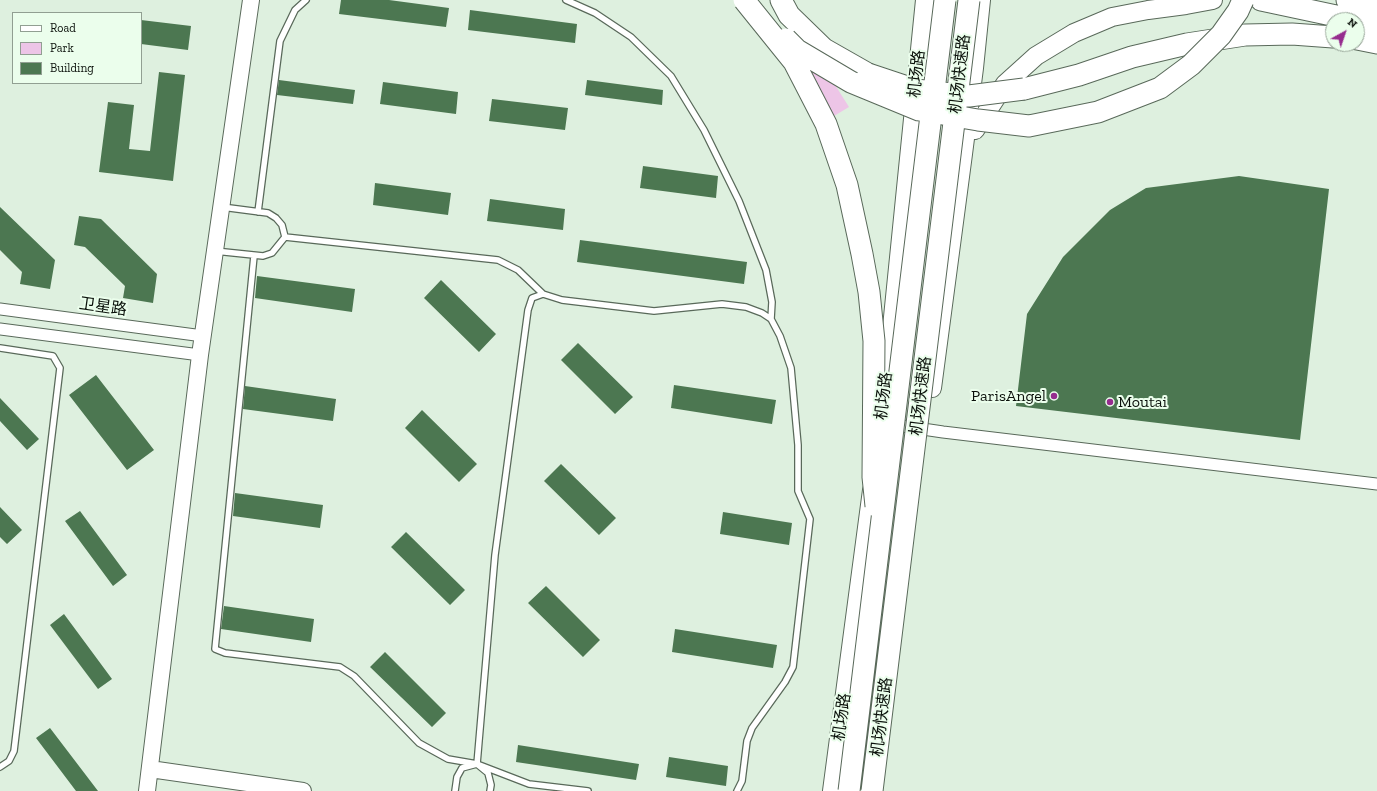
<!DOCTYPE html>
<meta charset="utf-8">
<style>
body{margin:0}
#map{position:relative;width:1377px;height:791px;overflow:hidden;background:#def0df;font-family:"Zilla Slab",serif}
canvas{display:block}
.legend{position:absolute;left:12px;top:12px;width:130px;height:72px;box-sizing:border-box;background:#ebfeec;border:1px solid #919f92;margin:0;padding:5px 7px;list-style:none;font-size:12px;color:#0b110b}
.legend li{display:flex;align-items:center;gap:8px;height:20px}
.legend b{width:20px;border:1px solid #919f92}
.north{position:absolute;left:1325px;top:12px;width:40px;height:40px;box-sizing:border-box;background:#ebfeec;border:1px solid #919f92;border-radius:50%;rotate:40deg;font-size:11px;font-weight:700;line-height:16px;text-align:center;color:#0b110b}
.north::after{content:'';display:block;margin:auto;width:14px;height:18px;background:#962c8e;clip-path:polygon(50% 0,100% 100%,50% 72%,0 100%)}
</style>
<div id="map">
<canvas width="1377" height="791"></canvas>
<ul class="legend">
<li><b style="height:5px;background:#fff"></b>Road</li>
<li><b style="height:11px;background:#edc5e7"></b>Park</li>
<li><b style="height:11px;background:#4c7751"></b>Building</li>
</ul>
<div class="north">N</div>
</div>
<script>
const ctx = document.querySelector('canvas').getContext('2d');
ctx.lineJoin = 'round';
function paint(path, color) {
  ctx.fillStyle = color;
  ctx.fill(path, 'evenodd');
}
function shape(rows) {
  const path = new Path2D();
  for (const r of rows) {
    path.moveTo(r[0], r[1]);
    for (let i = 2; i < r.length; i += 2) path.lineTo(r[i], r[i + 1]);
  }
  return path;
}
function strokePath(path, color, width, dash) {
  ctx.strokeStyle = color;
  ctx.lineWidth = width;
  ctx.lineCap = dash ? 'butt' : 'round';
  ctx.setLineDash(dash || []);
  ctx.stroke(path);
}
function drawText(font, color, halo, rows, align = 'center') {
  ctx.font = font + ' "Zilla Slab","Noto Sans SC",serif';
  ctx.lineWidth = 4;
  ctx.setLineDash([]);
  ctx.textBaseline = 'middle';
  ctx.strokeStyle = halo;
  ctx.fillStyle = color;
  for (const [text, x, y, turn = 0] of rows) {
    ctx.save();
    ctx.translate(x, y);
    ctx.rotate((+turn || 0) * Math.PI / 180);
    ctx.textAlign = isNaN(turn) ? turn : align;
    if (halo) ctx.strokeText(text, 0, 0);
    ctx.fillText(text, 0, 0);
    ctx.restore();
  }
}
const green = shape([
 [815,53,849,107,819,125,786,71]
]);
const building = shape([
 [341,0,389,0,449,8,446,27,339,14],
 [470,10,577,24,575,43,468,30],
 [141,20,191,26,188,50,141,44],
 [159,72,185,75,173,181,99,172,108,102,134,105,129,149,150,151],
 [279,80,355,90,353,104,277,95],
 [587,80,663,90,662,105,585,95],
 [383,82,458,92,456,114,380,104],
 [492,99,568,108,565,130,489,121],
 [643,166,718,176,716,198,640,188],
 [1239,176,1329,189,1300,440,1016,406,1027,314,1063,257,1110,210,1146,188],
 [375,183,451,193,448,215,373,205],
 [490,199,565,209,563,230,487,221],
 [0,207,55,260,50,289,20,284,22,272,0,250],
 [79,216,101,219,157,274,153,303,123,298,125,286,85,247,74,245],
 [580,240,747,262,744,284,577,262],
 [257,276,355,289,352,312,255,298],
 [441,280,496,334,479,352,424,298],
 [578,343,633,397,615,414,561,360],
 [96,375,154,450,127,470,69,395],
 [674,385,776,400,772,424,671,408],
 [245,386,336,399,333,421,243,409],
 [0,398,39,439,27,450,0,421],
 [422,410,477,464,459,482,405,428],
 [561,464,616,518,599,535,544,481],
 [235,493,323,505,320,528,233,516],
 [0,507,22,530,7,544,0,537],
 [80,511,127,575,113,586,65,521],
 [723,512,792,523,789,545,720,534],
 [406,532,465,590,450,605,391,547],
 [546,586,600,640,583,657,528,603],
 [224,606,314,619,311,642,221,629],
 [64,614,112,679,98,689,50,625],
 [675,629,777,645,773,668,672,652],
 [385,652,446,713,432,727,370,667],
 [50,728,98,791,76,791,36,738],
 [518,745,639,764,636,780,516,762],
 [669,757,728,766,726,786,666,777]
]);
const lane = shape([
 [566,0,595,13,631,37,671,76,704,130,739,201,766,270,772,302,771,319],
 [258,212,280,41,295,10,306,0],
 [285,237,498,260,518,270,543,294,562,300,654,311,722,304,746,307,762,313,771,319,780,336,791,368,798,445,798,491,810,519,793,667,785,682,752,728,747,741,742,781,737,791],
 [215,251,263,256,272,253,285,237,282,225,276,218,268,213,222,207],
 [254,256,215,649,225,653,340,667,354,676,419,743,448,759,477,764,529,784,588,791],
 [0,348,53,356,60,368,14,751,9,761,0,767],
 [477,764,495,555,528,310,532,298,543,294],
 [455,791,457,777,462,768,477,764,488,773,491,785,490,791]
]);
const street = shape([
 [0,309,203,336],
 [0,329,200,355],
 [889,424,943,432,1377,484]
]);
const secondary = shape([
 [150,769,303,791],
 [147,791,200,355,251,0]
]);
const primary = shape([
 [975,130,1005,84,1036,56,1074,33,1112,17,1148,10,1186,5,1213,0],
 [932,388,963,154,974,68,981,0],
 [881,419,890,347,925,0],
 [832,791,872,490]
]);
const highway = shape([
 [781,0,789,15,824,49,868,74],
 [1261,0,1355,20],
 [1347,0,1377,7],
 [1357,21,1377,25],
 [1357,39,1377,43],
 [1024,89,1079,75,1132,57,1187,44,1245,35,1292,34,1333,37]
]);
const highwayBridge = shape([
 [744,0,794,62,826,124,847,185,862,254,869,292,874,341,873,477,876,506],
 [786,39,797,50,851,82,919,110,978,120,1029,126,1098,112,1160,88,1191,65,1221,35,1238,11,1243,0],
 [868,74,916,90,969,96,1024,89],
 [849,791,945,0],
 [872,791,969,0]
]);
const markers = [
 [1054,396,4,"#962c8e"],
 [1110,402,4,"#962c8e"]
];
const streetNames = [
 ["机场路",917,74,-84],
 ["机场快速路",960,74,-83],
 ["卫星路",103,307,8],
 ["机场路",884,396,-83],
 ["机场快速路",921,396,-83],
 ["机场路",842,717,-82],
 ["机场快速路",882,717,-83]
];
const poiNames = [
 ["ParisAngel",1046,396],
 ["Moutai",1118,402,"left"]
];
paint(green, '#edc5e7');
paint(building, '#4c7751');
strokePath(lane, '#59695a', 8);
strokePath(street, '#59695a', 13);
strokePath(secondary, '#59695a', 18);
strokePath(primary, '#59695a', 20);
strokePath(highway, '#59695a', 23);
strokePath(lane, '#fff', 5.5);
strokePath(street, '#fff', 11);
strokePath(secondary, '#fff', 16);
strokePath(primary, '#fff', 18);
strokePath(highway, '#fff', 21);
strokePath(highwayBridge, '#59695a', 23, []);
strokePath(highwayBridge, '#fff', 21);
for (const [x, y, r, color] of markers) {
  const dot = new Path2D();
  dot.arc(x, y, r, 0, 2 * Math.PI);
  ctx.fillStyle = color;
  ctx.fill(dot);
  strokePath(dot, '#ebfeec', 1.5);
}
drawText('16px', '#0b110b', '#ebfeec', streetNames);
drawText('16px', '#0b110b', '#ebfeec', poiNames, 'right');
</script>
